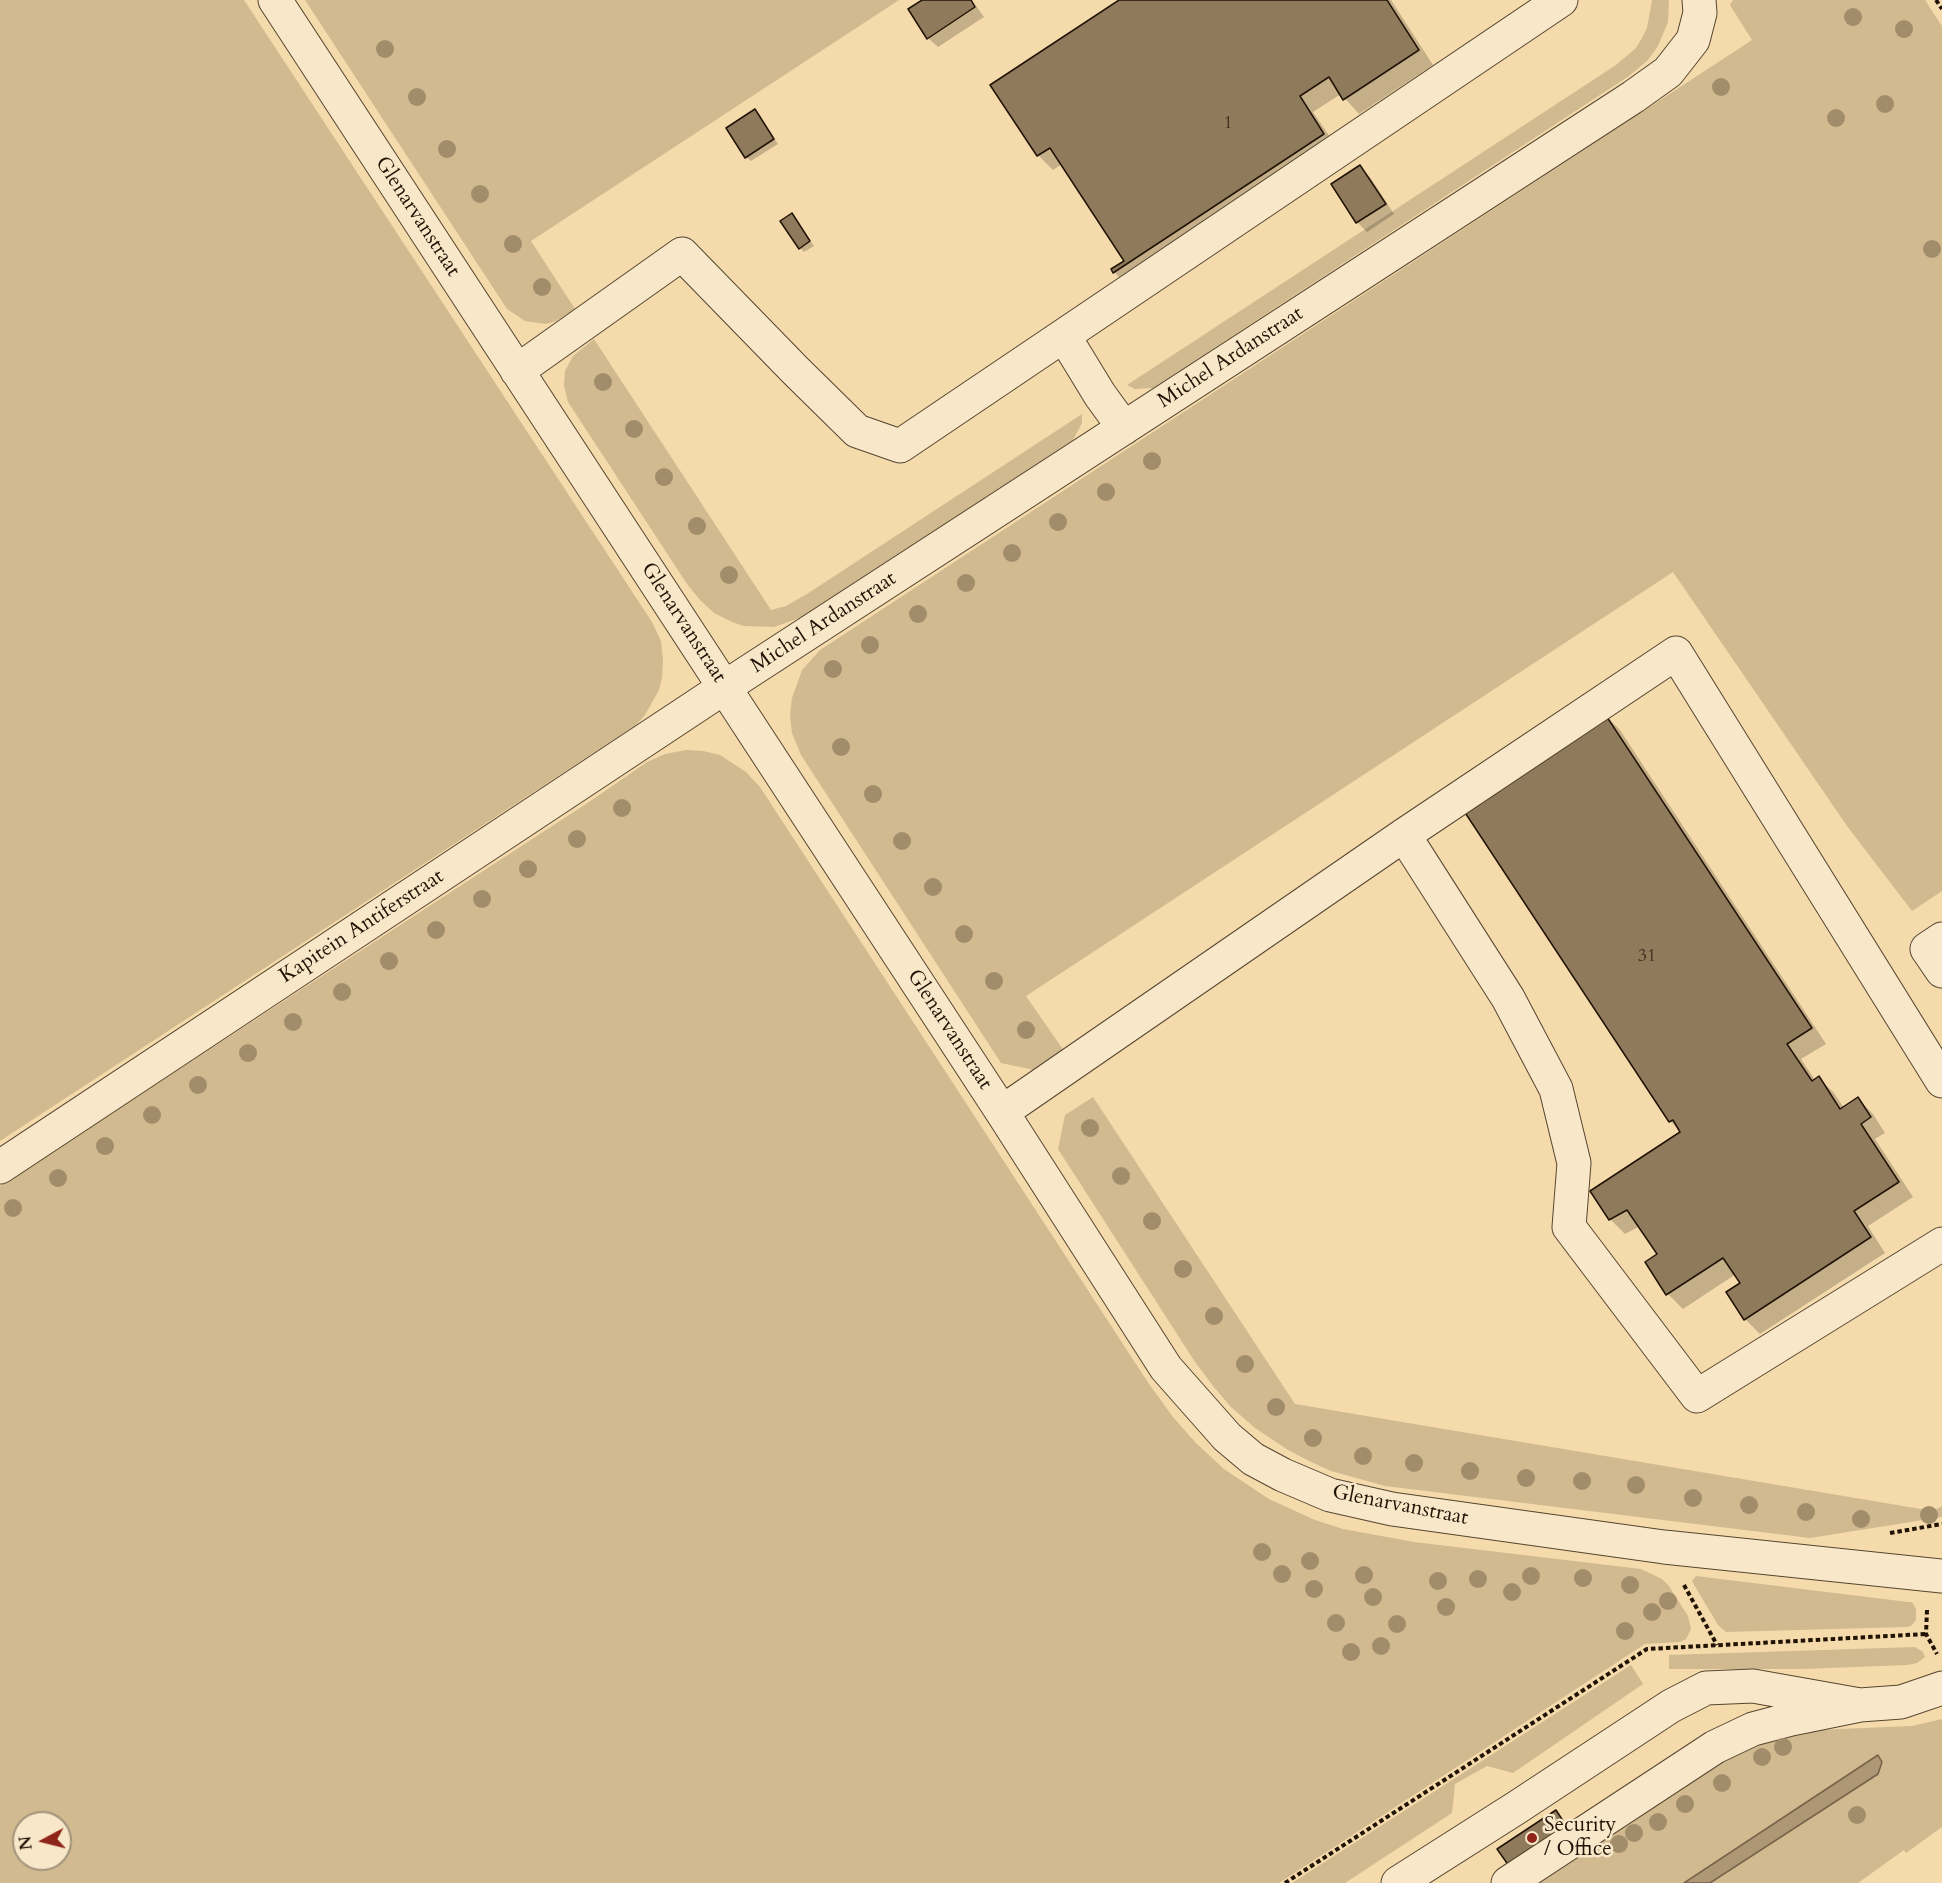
<!DOCTYPE html>
<style>
body{margin:0}
#map{position:relative;width:1942px;height:1883px;overflow:hidden;background:#f5dbac;font-family:Cardo,serif}
canvas{display:block}
.north{position:absolute;left:12px;top:1811px;width:60px;height:60px;box-sizing:border-box;background:#f8e8c9;border:2px solid #a2937b;border-radius:50%;rotate:263deg;font-size:16px;font-weight:700;line-height:24px;text-align:center;color:#211306}
.north::after{content:'';display:block;margin:auto;width:21px;height:27px;background:#8f2418;clip-path:polygon(50% 0,100% 100%,50% 72%,0 100%)}
</style>
<div id="map">
<canvas width="1942" height="1883"></canvas>
<div class="north">N</div>
</div>
<script>
const ctx = document.querySelector('canvas').getContext('2d');
ctx.lineJoin = 'round';
function paint(path, color) {
  ctx.fillStyle = color;
  ctx.fill(path, 'evenodd');
}
function shape(rows) {
  const path = new Path2D();
  for (const r of rows) {
    path.moveTo(r[0], r[1]);
    for (let i = 2; i < r.length; i += 2) path.lineTo(r[i], r[i + 1]);
  }
  return path;
}
function strokePath(path, color, width, dash) {
  ctx.strokeStyle = color;
  ctx.lineWidth = width;
  ctx.lineCap = dash ? 'butt' : 'round';
  ctx.setLineDash(dash || []);
  ctx.stroke(path);
}
function drawText(font, color, halo, rows, align = 'center') {
  ctx.font = font + ' Cardo,serif';
  ctx.lineWidth = 5;
  ctx.setLineDash([]);
  ctx.textBaseline = 'middle';
  ctx.strokeStyle = halo;
  ctx.fillStyle = color;
  for (const [text, x, y, turn = 0] of rows) {
    ctx.save();
    ctx.translate(x, y);
    ctx.rotate((+turn || 0) * Math.PI / 180);
    ctx.textAlign = isNaN(turn) ? turn : align;
    if (halo) ctx.strokeText(text, 0, 0);
    ctx.fillText(text, 0, 0);
    ctx.restore();
  }
}
const green = shape([
 [0,0,244,0,652,622,661,641,663,660,662,678,659,690,645,715,636,725,0,1141],
 [305,0,899,0,531,241,575,309,556,321,546,324,525,321,507,309],
 [1652,0,1669,0,1668,22,1658,46,1648,60,1629,76,1153,388,1135,389,1127,385,1616,65,1636,48,1642,38,1647,28],
 [1733,0,1925,0,1942,26,1942,891,1912,911,1847,826,1673,572,1026,996,1064,1051,1034,1070,1001,1063,801,755,792,733,790,715,792,698,802,670,820,650,1752,40,1730,5],
 [594,339,771,610,786,606,807,594,1082,414,1082,423,1073,440,802,617,774,627,744,626,732,622,714,613,700,600,687,584,568,402,564,386,565,371,573,356],
 [686,750,703,751,720,755,746,772,760,787,1149,1384,1173,1417,1195,1442,1224,1469,1269,1499,1315,1520,1343,1529,1414,1542,1641,1569,1662,1579,1669,1586,1688,1616,1691,1629,1686,1639,1680,1642,1645,1644,1279,1883,0,1883,0,1186,592,800,647,762,665,754],
 [24,1823,60,1823,60,1859,24,1859],
 [1093,1097,1295,1404,1933,1511,1942,1506,1942,1517,1810,1538,1385,1486,1331,1471,1309,1461,1288,1450,1255,1428,1231,1407,1213,1386,1195,1362,1058,1149,1065,1115],
 [1696,1576,1908,1602,1912,1602,1916,1609,1916,1620,1911,1626,1907,1627,1726,1632,1718,1625,1693,1583,1692,1581],
 [1915,1647,1923,1652,1925,1657,1917,1663,1907,1665,1803,1669,1669,1669,1669,1655],
 [1631,1665,1643,1684,1513,1773,1487,1766,1455,1784,1452,1813,1345,1883,1292,1883],
 [1942,1719,1942,1827,1906,1853,1904,1850,1858,1883,1710,1883,1878,1774,1878,1755,1684,1883,1530,1883,1722,1760,1791,1731,1912,1726]
]);
const water = shape([
 [1878,1755,1882,1762,1878,1774,1710,1883,1684,1883,1878,1755]
]);
const shadow = shape([
 [925,0,972,0,984,17,938,47,928,38],
 [1122,0,1391,0,1433,65,1359,114,1341,94,1313,112,1338,149,1129,287,1114,272,1126,261,1062,164,1053,170,1038,155],
 [755,111,778,144,751,161,746,157],
 [1360,167,1370,177,1394,214,1367,232,1357,222],
 [792,215,814,246,804,252,800,248],
 [1605,715,1620,730,1826,1044,1801,1059,1815,1080,1819,1078,1834,1093,1844,1108,1858,1099,1873,1114,1885,1133,1875,1139,1913,1197,1868,1226,1885,1253,1760,1334,1745,1319,1728,1293,1742,1283,1736,1274,1683,1309,1668,1294,1647,1263,1659,1255,1640,1226,1625,1234,1610,1219,1682,1133,1670,1121]
]);
const building = shape([
 [922,0,971,0,975,7,927,39,908,9,922,0],
 [1119,0,1387,0,1419,50,1343,100,1329,77,1300,96,1324,134,1113,273,1111,269,1124,261,1050,148,1037,156,990,85,1119,0],
 [755,109,774,139,745,158,726,128,755,109],
 [1360,165,1386,204,1356,223,1331,184,1360,165],
 [792,213,810,241,799,249,780,221,792,213],
 [1605,714,1812,1028,1787,1044,1812,1081,1819,1076,1840,1109,1858,1097,1871,1117,1861,1124,1899,1182,1854,1211,1871,1237,1744,1320,1726,1292,1740,1283,1723,1258,1666,1295,1645,1262,1657,1254,1627,1210,1609,1220,1590,1191,1680,1132,1673,1120,1669,1122,1462,808,1605,714],
 [1556,1810,1567,1827,1509,1866,1497,1849,1556,1810]
]);
const path = shape([
 [1936,0,1942,9],
 [1890,1533,1942,1524],
 [1684,1585,1717,1645],
 [1927,1610,1926,1634,1937,1654],
 [1285,1883,1647,1649,1926,1634]
]);
const minor = shape([
 [275,0,1002,1112,1166,1368,1227,1437,1253,1459,1283,1475,1330,1495,1392,1509,1664,1547,1942,1576],
 [1064,336,1100,395,1124,428],
 [517,371,682,254,795,370,857,431,900,446,1561,0],
 [1404,835,1508,998,1556,1089,1574,1163,1569,1227,1697,1396,1942,1244],
 [1942,939,1927,949,1942,971],
 [1002,1112,1404,835,1676,653,1942,1081],
 [0,1167,725,687,1633,97,1668,72,1693,40,1700,13,1699,0],
 [1398,1883,1516,1808,1671,1706,1706,1688,1753,1686,1860,1705],
 [1508,1883,1715,1747,1753,1729,1791,1719,1860,1705,1901,1702,1942,1688]
]);
const trees = [
 [1853,17],
 [1904,29],
 [385,49],
 [1721,87],
 [417,97],
 [1885,104],
 [1836,118],
 [447,149],
 [480,194],
 [513,244],
 [1932,249],
 [542,287],
 [603,382],
 [634,429],
 [1152,461],
 [664,477],
 [1106,492],
 [1058,522],
 [697,526],
 [1012,553],
 [729,575],
 [966,583],
 [918,614],
 [870,645],
 [833,669],
 [841,747],
 [873,794],
 [622,808],
 [577,839],
 [902,841],
 [528,869],
 [933,887],
 [482,899],
 [436,930],
 [964,934],
 [389,961],
 [994,981],
 [342,992],
 [293,1022],
 [1026,1030],
 [248,1053],
 [198,1085],
 [152,1115],
 [1090,1128],
 [105,1146],
 [1121,1176],
 [58,1178],
 [13,1208],
 [1152,1221],
 [1183,1269],
 [1214,1316],
 [1245,1364],
 [1276,1407],
 [1313,1438],
 [1363,1456],
 [1414,1463],
 [1470,1471],
 [1526,1478],
 [1582,1481],
 [1636,1485],
 [1693,1498],
 [1749,1505],
 [1806,1512],
 [1929,1515],
 [1861,1519],
 [1262,1552],
 [1310,1561],
 [1282,1574],
 [1364,1575],
 [1531,1576],
 [1583,1578],
 [1478,1579],
 [1438,1581],
 [1630,1585],
 [1314,1589],
 [1512,1592],
 [1373,1597],
 [1668,1601],
 [1446,1607],
 [1652,1612],
 [1336,1623],
 [1397,1624],
 [1625,1631],
 [1381,1646],
 [1351,1652],
 [1783,1747],
 [1762,1757],
 [1722,1783],
 [1685,1804],
 [1857,1815],
 [1658,1822],
 [1634,1833],
 [1619,1844]
];
const markers = [
 [1532,1838,6,"#8f2418"]
];
const numberNames = [
 ["1",1228,124],
 ["31",1647,957]
];
const streetNames = [
 ["Glenarvanstraat",417,217,57],
 ["Michel Ardanstraat",1231,358,-33],
 ["Glenarvanstraat",683,623,57],
 ["Michel Ardanstraat",824,623,-33],
 ["Kapitein Antiferstraat",362,927,-33],
 ["Glenarvanstraat",949,1030,57],
 ["Glenarvanstraat",1400,1506,11]
];
const poiNames = [
 ["Security",1544,1826],
 ["/ Office",1544,1850]
];
paint(green, '#d1b990');
paint(water, '#ad9774');
strokePath(water, '#756248', 1.5);
paint(shadow, '#0003');
paint(building, '#8f7b5c');
strokePath(building, '#211306', 1.5);
strokePath(minor, '#564530', 35);
strokePath(path, '#211306', 4, [4.5, 3]);
strokePath(minor, '#f8e8c9', 33);
ctx.fillStyle = '#a28d6b';
for (const [x, y] of trees) {
  ctx.beginPath();
  ctx.arc(x, y, 9, 0, 2 * Math.PI);
  ctx.fill();
}
for (const [x, y, r, color] of markers) {
  const dot = new Path2D();
  dot.arc(x, y, r, 0, 2 * Math.PI);
  ctx.fillStyle = color;
  ctx.fill(dot);
  strokePath(dot, '#f8e8c9', 2);
}
drawText('18px', '#3c2d1c', null, numberNames);
drawText('21px', '#211306', '#f8e8c9', streetNames);
drawText('21px', '#211306', '#f8e8c9', poiNames, 'left');
</script>
